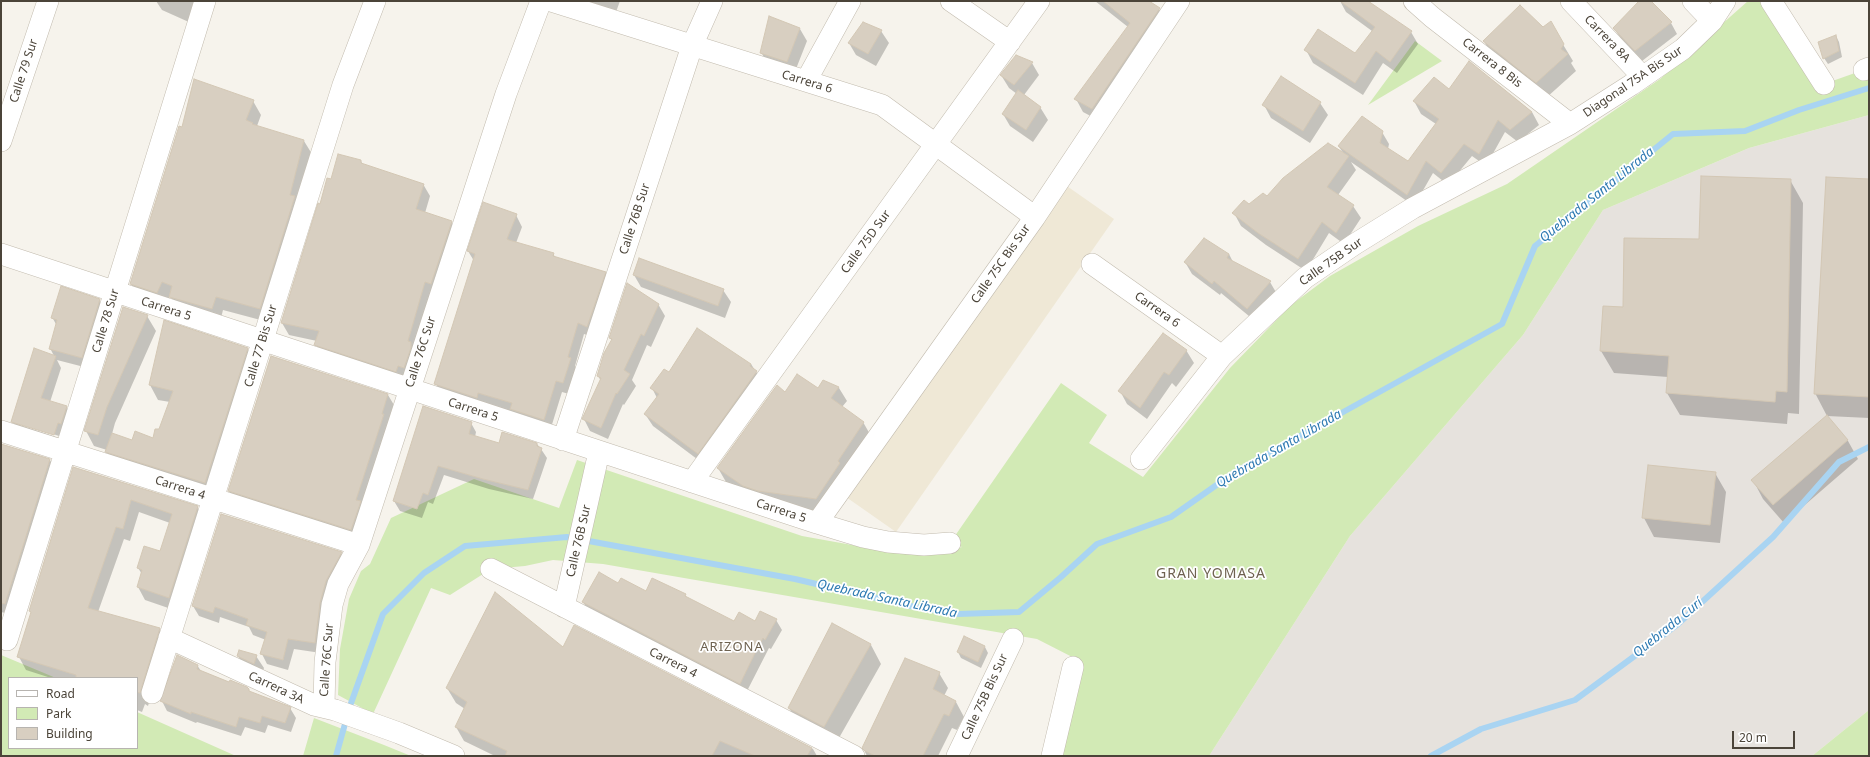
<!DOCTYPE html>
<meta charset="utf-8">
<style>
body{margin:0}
#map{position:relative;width:1870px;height:757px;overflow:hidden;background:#f6f3ec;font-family:"Noto Sans",sans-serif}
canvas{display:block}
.frame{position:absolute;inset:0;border:2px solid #4b4439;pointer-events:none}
.legend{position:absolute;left:8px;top:677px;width:130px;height:72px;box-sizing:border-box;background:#fff;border:1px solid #b7b4b0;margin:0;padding:5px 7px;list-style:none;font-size:12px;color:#4b4439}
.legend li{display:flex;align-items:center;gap:8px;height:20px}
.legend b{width:20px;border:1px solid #b7b4b0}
.scale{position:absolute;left:1732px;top:731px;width:63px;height:18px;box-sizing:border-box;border:2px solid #4b4439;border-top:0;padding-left:5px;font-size:12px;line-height:14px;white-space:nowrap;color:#4b4439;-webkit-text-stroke:3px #fff;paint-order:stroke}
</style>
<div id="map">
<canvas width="1870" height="757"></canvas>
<div class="frame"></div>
<ul class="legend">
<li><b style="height:5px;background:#fff"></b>Road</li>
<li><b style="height:11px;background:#d2eab5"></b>Park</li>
<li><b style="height:11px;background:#d8cfc1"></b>Building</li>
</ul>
<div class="scale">20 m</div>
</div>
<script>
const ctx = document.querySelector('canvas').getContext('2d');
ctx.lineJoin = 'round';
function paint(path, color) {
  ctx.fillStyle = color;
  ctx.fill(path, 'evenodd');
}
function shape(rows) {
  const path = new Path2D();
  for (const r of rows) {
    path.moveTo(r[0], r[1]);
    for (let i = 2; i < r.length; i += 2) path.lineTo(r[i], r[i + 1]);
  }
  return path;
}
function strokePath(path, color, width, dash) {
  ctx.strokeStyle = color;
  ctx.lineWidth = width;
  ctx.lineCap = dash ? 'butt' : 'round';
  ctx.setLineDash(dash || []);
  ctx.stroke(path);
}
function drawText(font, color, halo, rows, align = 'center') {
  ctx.font = font + ' "Noto Sans",sans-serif';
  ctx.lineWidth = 3.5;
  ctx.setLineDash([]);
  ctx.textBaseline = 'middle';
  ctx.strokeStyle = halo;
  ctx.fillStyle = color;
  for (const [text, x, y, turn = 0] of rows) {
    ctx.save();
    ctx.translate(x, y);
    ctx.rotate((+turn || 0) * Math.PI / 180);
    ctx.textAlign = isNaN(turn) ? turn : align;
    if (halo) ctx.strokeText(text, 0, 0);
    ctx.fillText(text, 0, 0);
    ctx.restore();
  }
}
const industrial = shape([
 [1869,115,1869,710,1812,756,1209,756,1350,536,1523,335,1603,210,1749,148]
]);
const education = shape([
 [1064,184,1114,219,896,532,846,497]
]);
const green = shape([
 [1748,1,1771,1,1824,84,1869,68,1869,115,1749,148,1603,210,1523,335,1350,536,1209,756,1061,756,1082,662,1037,639,603,564,553,560,525,566,491,569,450,595,431,588,373,714,338,695,340,649,349,599,361,571,370,564,391,518,474,479,559,508,577,460,802,536,891,552,930,555,962,547,950,543,1061,383,1107,415,1089,443,1143,477,1230,368,1291,305,1330,276,1418,226,1507,184,1660,79],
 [1415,41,1442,61,1368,105],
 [1,655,56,678,9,678,9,748,137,748,137,712,236,756,1,756],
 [1869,710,1869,756,1812,756],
 [314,718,384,745,411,756,303,756]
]);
const shadow = shape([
 [156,1,194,1,197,7,191,23,162,10],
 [584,1,620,1,616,12],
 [1095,1,1147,1,1159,9,1166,21,1100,121,1083,112,1076,99,1128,27],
 [1340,1,1367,1,1411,32,1418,44,1397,73,1383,63,1363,95,1313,63,1306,50,1356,55,1372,31,1346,12],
 [1640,1,1650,1,1671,23,1677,34,1642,61,1621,39,1614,28],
 [1550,23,1573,61,1571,63,1576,71,1546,98,1493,57,1484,41,1543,28],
 [800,29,807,41,794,74,768,65,761,52],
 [881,31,889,43,876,66,856,55,849,43],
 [1836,36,1839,42,1842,57,1828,64,1824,58],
 [1016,56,1032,63,1039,75,1024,95,1040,107,1048,120,1033,142,1010,126,1003,114,1017,94,1009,88,1001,75],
 [1469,62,1532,112,1539,125,1518,142,1505,132,1486,166,1472,156,1448,185,1433,173,1414,206,1351,162,1356,170,1338,195,1353,206,1361,218,1344,244,1329,233,1306,271,1266,245,1241,226,1234,213,1267,197,1344,154,1339,147,1382,132,1389,144,1388,149,1408,162,1436,124,1421,114,1414,101,1449,90],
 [253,101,261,115,257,126,304,141,312,154,268,322,223,310,220,322,178,310,170,296,165,306,139,297,131,284,182,128],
 [1320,103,1328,115,1310,143,1271,118,1264,105],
 [361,161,363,165,423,184,430,196,425,213,451,222,458,233,411,379,322,356,316,345,317,341,289,335,282,323,321,205,332,180],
 [1790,180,1803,203,1799,414,1788,413,1787,424,1680,415,1667,393,1668,377,1614,373,1601,351,1624,308,1700,240],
 [1869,180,1869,418,1827,416,1815,393],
 [516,215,522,227,516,243,553,254,556,258,605,272,611,284,594,338,584,334,575,366,577,370,569,394,562,392,550,431,442,396,436,384,474,261,468,251],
 [1229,254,1233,262,1270,282,1277,294,1255,321,1221,293,1220,295,1192,274,1185,262],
 [634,275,723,290,731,302,725,318,641,287],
 [99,300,106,311,88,368,57,360,61,368,50,402,66,407,73,419,60,446,19,433,12,421,54,356,50,348,57,326,52,317],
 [20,423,59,436,59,438,20,425],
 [658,304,665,316,651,347,647,345,632,380,636,386,624,405,623,404,608,439,590,431,584,419,601,381,598,376,612,341,610,338],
 [147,316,156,331,115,423,112,434,133,441,154,439,159,431,170,402,158,400,150,385,165,322,247,349,256,363,213,497,115,466,106,451,107,450,94,446,86,431],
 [1186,350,1194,363,1176,387,1172,383,1147,419,1127,404,1120,391],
 [271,357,388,395,394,405,357,540,235,501,229,491],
 [751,364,764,384,705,465,653,426,645,414,657,398,652,388,669,373],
 [823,382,839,388,847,401,842,407,863,422,871,436,824,512,766,504,752,499,726,482,718,468,818,390],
 [1827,416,1848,441,1858,459,1784,523,1763,499,1753,480],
 [471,423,476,432,475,437,499,445,537,444,541,449,547,458,533,499,489,489,444,475,433,504,428,502,422,518,400,511,394,501],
 [1,445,50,460,56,471,12,615,1,612],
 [1649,466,1715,473,1726,492,1720,543,1654,537,1644,518],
 [74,468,197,507,205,520,177,611,145,600,138,587,142,574,138,568,161,552,170,523,139,512,130,541,124,539,98,612,159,629,167,642,148,706,145,704,142,712,137,710,137,678,51,678,26,670,19,657,32,614,30,611],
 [341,553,347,563,321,653,294,649,288,670,267,664,262,654,266,640,253,635,249,627,220,617,219,623,199,616,193,606],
 [619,584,646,592,685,595,688,599,734,622,776,620,782,630,771,649,769,648,746,693,589,612,583,602],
 [832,625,871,645,881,664,835,745,800,727,789,708],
 [574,627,813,749,817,756,495,756,464,741,456,727,465,709,456,703,447,688,563,648],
 [965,638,985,647,988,653,981,668,961,658,958,652],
 [238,656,256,656,264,668,261,676,245,669],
 [197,665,201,671,249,690,250,693,290,708,296,718,291,732,268,725,265,733,245,727,241,736,197,722,196,723,167,711,162,701],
 [939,673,948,688,944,696,956,702,964,717,957,730,952,728,938,756,867,756,863,748]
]);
const stream = shape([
 [336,756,350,706,383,614,424,573,465,546,567,537,795,579,915,607,958,614,1019,612,1061,577,1097,544,1171,517,1235,472,1502,324,1535,246,1673,134,1745,131,1799,110,1869,88],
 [1431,756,1481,729,1575,700,1678,624,1773,537,1839,462,1869,447]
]);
const building = shape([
 [1103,1,1149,1,1160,8,1092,109,1074,99,1130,23,1103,1],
 [1340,1,1368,1,1412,31,1390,62,1376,51,1355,83,1304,50,1318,29,1355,53,1375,27,1340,1],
 [1639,1,1651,1,1672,22,1635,51,1613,28,1639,1],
 [1520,5,1543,27,1551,21,1564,44,1561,49,1568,54,1536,83,1483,41,1520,5],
 [769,16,800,28,787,62,760,53,769,16],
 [863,22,882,30,868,54,848,43,863,22],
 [1836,35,1839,51,1823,59,1818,42,1836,35],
 [1016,55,1033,62,1014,85,1000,75,1016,55],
 [1469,61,1532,112,1510,130,1498,120,1479,154,1464,144,1441,173,1426,161,1407,195,1338,146,1362,116,1383,131,1380,143,1408,161,1439,119,1413,101,1434,77,1449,89,1469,61],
 [1281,76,1321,102,1303,131,1262,105,1281,76],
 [194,79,254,100,246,120,253,123,252,124,304,140,290,195,295,196,260,309,216,297,212,309,169,297,172,286,162,282,157,293,130,284,179,126,182,127,194,79],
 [1018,90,1041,107,1026,130,1002,114,1018,90],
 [1328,143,1349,156,1327,187,1354,205,1336,233,1322,222,1298,259,1258,233,1232,213,1244,200,1249,204,1263,193,1267,196,1283,178,1328,143],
 [338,154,361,160,361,163,424,184,416,209,452,221,431,284,425,282,408,341,411,342,411,348,404,368,398,366,396,372,314,345,319,331,281,323,318,203,320,204,327,178,331,179,338,154],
 [1701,176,1791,179,1787,392,1776,391,1775,402,1666,393,1669,356,1600,351,1603,306,1623,307,1624,238,1699,239,1701,176],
 [1826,177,1869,179,1869,397,1814,394,1826,177],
 [483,202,517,214,507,239,509,240,554,253,553,256,606,272,587,327,578,323,568,357,571,358,563,383,556,381,544,420,510,409,512,403,478,393,477,398,434,384,475,254,467,251,483,202],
 [1204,238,1229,254,1227,258,1271,281,1247,309,1214,281,1212,284,1184,262,1204,238],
 [639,258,724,289,718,306,633,275,639,258],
 [627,283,659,304,644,336,641,334,624,370,630,374,617,394,616,393,601,428,582,419,601,378,597,376,604,353,612,339,609,338,627,283],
 [61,286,100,299,82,358,49,349,57,320,51,318,61,286],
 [123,307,148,315,107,407,98,435,84,431,123,307],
 [164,320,248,348,205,483,105,452,112,433,132,440,135,431,153,438,155,429,159,429,173,391,149,385,164,320],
 [697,328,751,364,750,366,757,371,698,454,644,414,659,394,650,388,664,369,669,372,697,328],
 [1163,333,1187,350,1169,375,1164,372,1140,408,1118,391,1163,333],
 [34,348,56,356,41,398,67,406,61,424,58,423,54,435,11,422,34,348],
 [271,356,388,394,382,414,384,414,356,500,361,501,351,530,228,491,271,356],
 [797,374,818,388,823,380,839,387,831,398,864,422,838,461,840,463,816,499,758,491,743,486,717,468,777,385,785,392,797,374],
 [423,406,472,422,469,434,499,443,502,432,537,443,537,446,542,448,528,490,483,479,438,466,428,495,423,493,417,509,393,501,423,406],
 [1827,415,1848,440,1773,505,1751,480,1827,415],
 [1,444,50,459,5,604,1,603,1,444],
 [1648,465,1716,472,1710,525,1642,518,1648,465],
 [73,467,198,506,169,598,137,587,142,570,137,568,144,546,160,551,172,514,131,500,123,529,116,527,88,608,160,628,140,693,137,692,137,678,76,678,76,675,17,657,31,612,29,611,73,467],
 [221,514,342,552,326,581,320,603,315,643,288,639,283,660,260,654,267,632,246,625,248,619,215,607,213,613,192,606,221,514],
 [599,572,618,583,621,578,646,591,652,578,686,594,685,596,734,621,739,612,755,621,760,611,777,619,765,640,763,638,756,651,740,684,582,602,599,572],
 [495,592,563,647,574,625,812,748,807,756,755,756,720,741,712,756,505,756,507,751,455,727,467,702,446,688,495,592],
 [832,623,871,644,824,727,788,708,832,623],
 [964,636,985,646,978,662,957,652,964,636],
 [239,650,257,655,254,664,237,656,239,650],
 [177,655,198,665,197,669,229,682,230,680,247,687,249,689,249,691,291,707,285,723,262,716,260,723,239,717,236,727,191,712,191,714,160,701,177,655],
 [905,658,940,672,933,689,956,701,949,716,944,714,923,756,875,756,865,751,862,748,905,658]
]);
const minor = shape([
 [551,1,882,105,1035,217],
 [951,1,1010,42],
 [1414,1,1432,17,1570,124],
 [1571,1,1643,77],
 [1693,1,1712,21],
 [1771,1,1824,84],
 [1864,70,1869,68],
 [806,81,850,1],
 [1,141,48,1],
 [1,254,817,523,863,537,888,542,924,545,950,543],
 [1092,264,1222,356],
 [1,431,359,545],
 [563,440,692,46,712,1],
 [1141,459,1222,356,1305,278,1355,244,1413,208,1570,124,1631,85,1683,49,1712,21,1725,1],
 [692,482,1039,1],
 [817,523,1035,217,1179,1],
 [491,569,854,756],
 [564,607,599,452],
 [169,638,314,705,335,710,399,733,454,756],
 [7,640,205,1],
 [152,693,343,85,375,1],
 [324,707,325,662,332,605,338,584,359,545,506,94,541,1],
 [957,756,1013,639],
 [1052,756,1073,667]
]);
const streetNames = [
 ["Carrera 8A",1607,39,46],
 ["Carrera 8 Bis",1492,63,38],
 ["Calle 79 Sur",24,71,-72],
 ["Carrera 6",807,82,17],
 ["Diagonal 75A Bis Sur",1633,82,-34],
 ["Calle 76B Sur",635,219,-72],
 ["Calle 75D Sur",866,242,-54],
 ["Calle 75B Sur",1331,262,-35],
 ["Calle 75C Bis Sur",1001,264,-55],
 ["Carrera 5",166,309,18],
 ["Carrera 6",1157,310,35],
 ["Calle 78 Sur",106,321,-73],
 ["Calle 77 Bis Sur",261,346,-73],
 ["Calle 76C Sur",421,352,-72],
 ["Carrera 5",473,410,18],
 ["Carrera 4",180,488,18],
 ["Carrera 5",781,511,18],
 ["Calle 76B Sur",579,541,-77],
 ["Calle 76C Sur",327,660,-86],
 ["Carrera 4",673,663,27],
 ["Carrera 3A",276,688,25],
 ["Calle 75B Bis Sur",985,697,-65]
];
const waterNames = [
 ["Quebrada Santa Librada",1597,195,-39],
 ["Quebrada Santa Librada",1279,449,-30],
 ["Quebrada Santa Librada",887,599,12],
 ["Quebrada Curí",1668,628,-39]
];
const neighbourhoodNames = [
 ["ARIZONA",732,647]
];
const quarterNames = [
 ["GRAN YOMASA",1211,574]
];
paint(industrial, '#e6e2dd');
paint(education, '#efe8d6');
paint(green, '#d2eab5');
paint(shadow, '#0003');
strokePath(stream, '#a9d4f2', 6);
paint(building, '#d8cfc1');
strokePath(building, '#d3c7b4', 1);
strokePath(minor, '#c2bbae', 22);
strokePath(minor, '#fff', 21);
drawText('12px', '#4b4439', '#fff', streetNames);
drawText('italic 13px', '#2e7ab2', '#fff', waterNames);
ctx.letterSpacing = '1px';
drawText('13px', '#6e6250', '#fff', neighbourhoodNames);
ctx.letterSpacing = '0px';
ctx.letterSpacing = '1px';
drawText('14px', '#6e6250', '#fff', quarterNames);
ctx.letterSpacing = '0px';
</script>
